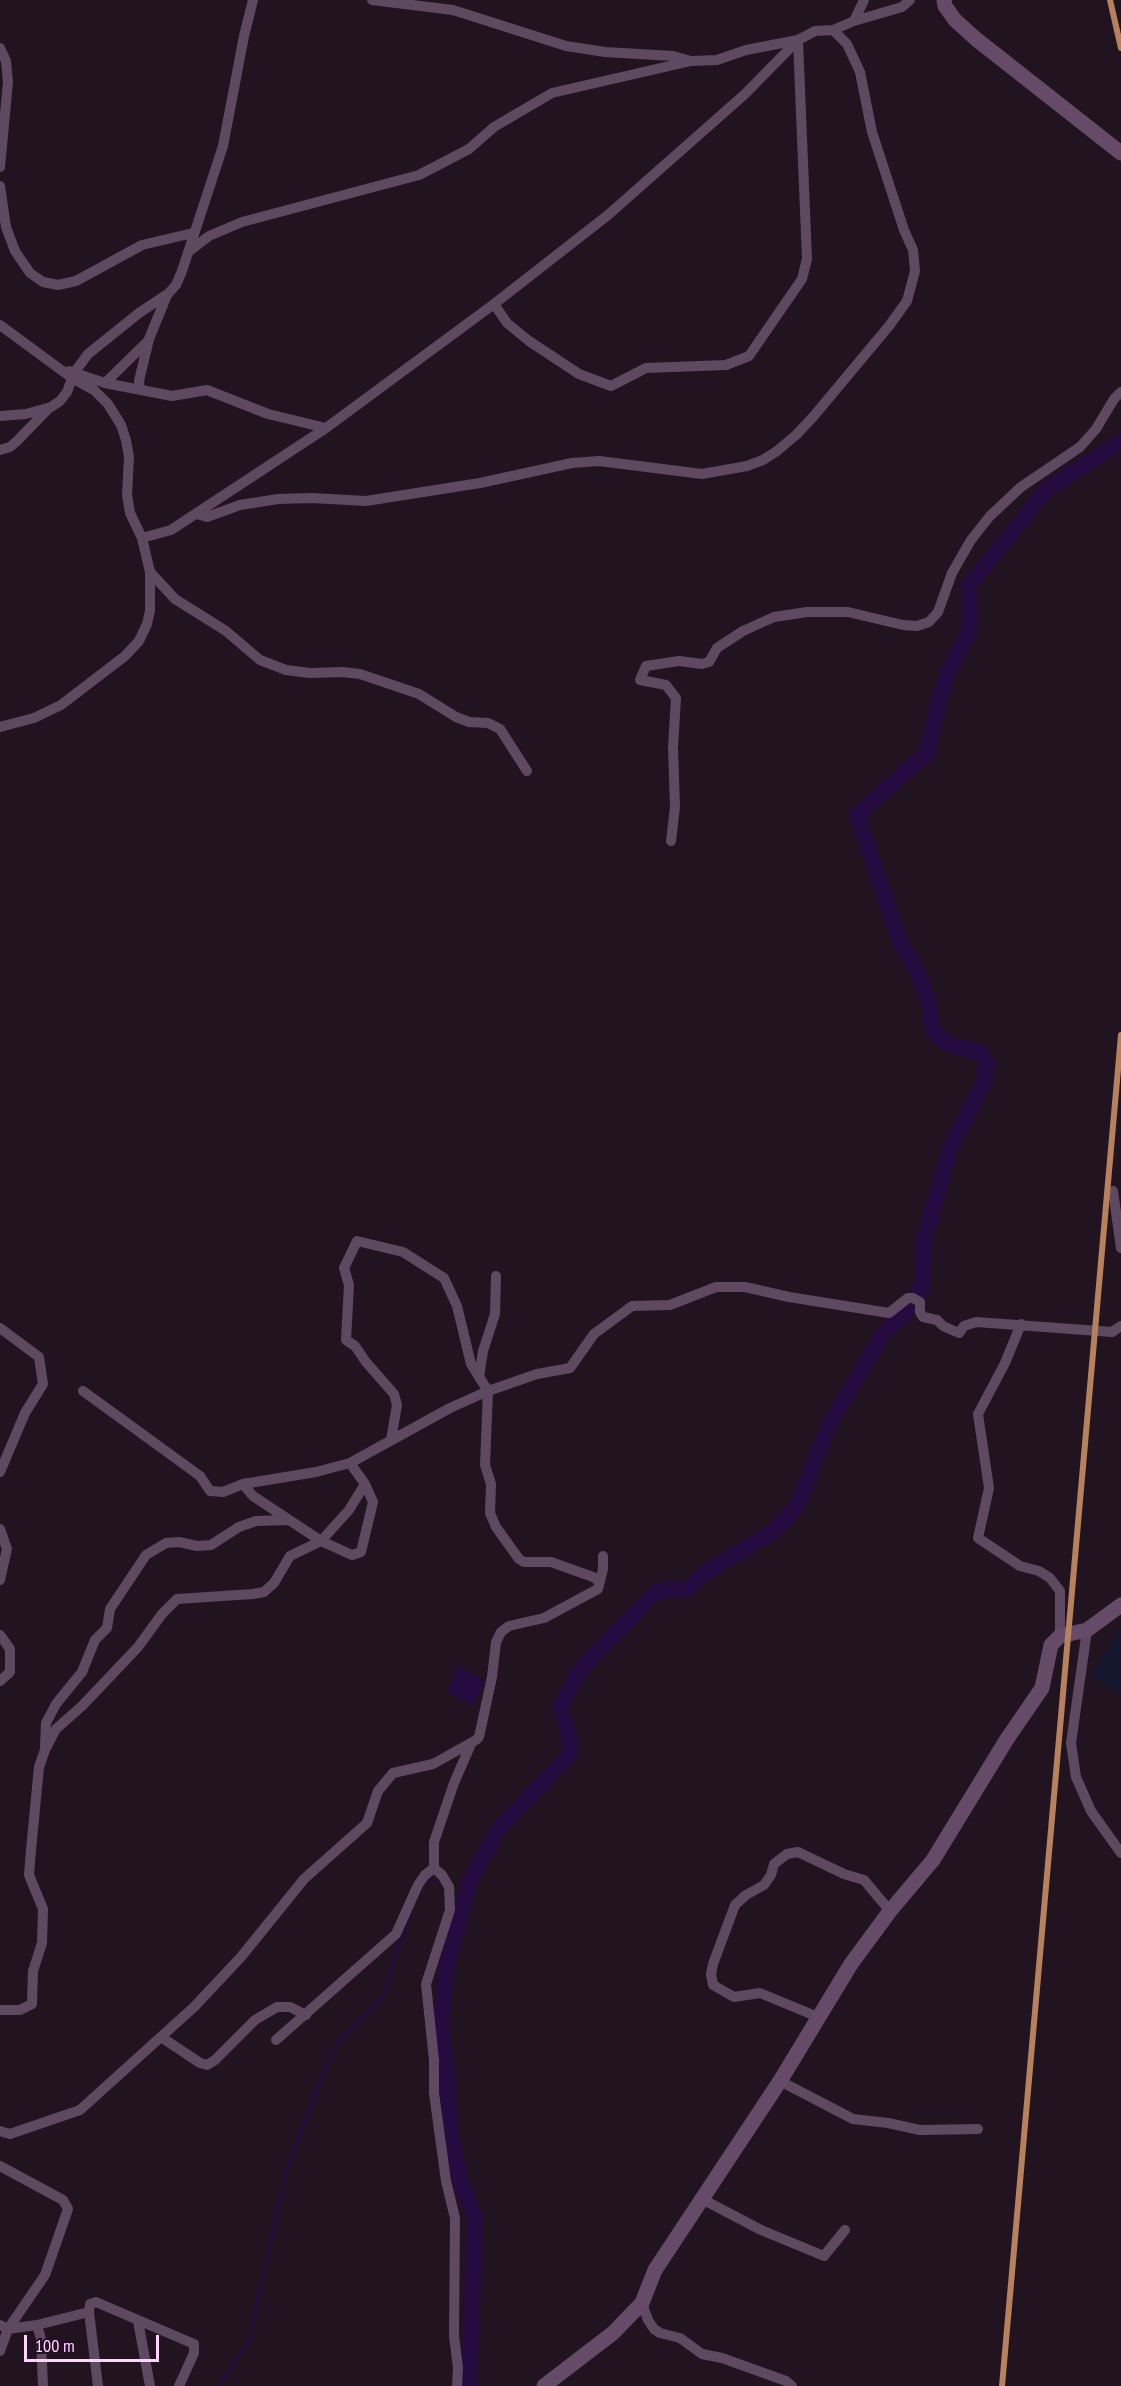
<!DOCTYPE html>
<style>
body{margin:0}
#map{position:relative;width:1121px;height:2386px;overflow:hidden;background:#211420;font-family:"PT Sans Narrow",sans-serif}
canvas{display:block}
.scale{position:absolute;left:24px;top:2335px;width:135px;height:27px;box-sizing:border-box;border:3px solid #fed4ff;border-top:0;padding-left:8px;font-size:18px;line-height:21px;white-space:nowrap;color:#fed4ff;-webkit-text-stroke:4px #260f25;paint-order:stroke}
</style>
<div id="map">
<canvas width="1121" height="2386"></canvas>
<div class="scale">100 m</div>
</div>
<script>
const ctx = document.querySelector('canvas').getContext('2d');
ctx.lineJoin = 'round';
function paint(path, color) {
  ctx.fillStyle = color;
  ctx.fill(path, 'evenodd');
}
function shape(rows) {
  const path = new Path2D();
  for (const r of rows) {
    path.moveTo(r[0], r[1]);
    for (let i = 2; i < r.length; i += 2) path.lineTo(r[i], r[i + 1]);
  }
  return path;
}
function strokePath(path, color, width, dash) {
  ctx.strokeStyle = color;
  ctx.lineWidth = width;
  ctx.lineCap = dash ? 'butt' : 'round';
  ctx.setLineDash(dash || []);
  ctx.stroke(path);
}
const green = shape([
 [1121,1628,1121,1695,1091,1675]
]);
const water = shape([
 [457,1666,485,1681,473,1706,447,1692]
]);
const stream = shape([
 [424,1882,441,1882],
 [218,2386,248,2342,287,2168,320,2081,339,2040,384,1996,396,1951,411,1913]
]);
const river = shape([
 [469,2386,475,2217,462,2187,450,2132,447,2075,441,2025,446,1969,470,1881,499,1828,569,1756,569,1735,560,1706,580,1670,656,1591,688,1589,703,1574,774,1531,797,1506,829,1425,884,1332,907,1311,922,1288,924,1241,950,1148,984,1082,987,1062,979,1052,958,1047,944,1041,934,1033,927,998,917,971,900,942,857,815,927,753,936,711,948,672,969,632,969,585,1047,489,1121,442]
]);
const street = shape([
 [372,0,453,10,566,46,605,52,673,56,691,61,717,60,746,50,798,40,815,31,833,30,854,21,864,0],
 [854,21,902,7,910,0],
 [0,48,6,61,8,82,0,167],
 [0,186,6,227,15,251,30,273,43,282,58,285,76,281,142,245,193,233],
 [188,252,209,236,242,222,419,175,469,149,494,127,552,93,691,61],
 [494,304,507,323,529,341,579,374,611,386,646,368,726,365,749,356,802,279,807,259,798,40],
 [0,325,72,378,94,390,108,404,121,425,126,440,129,457,127,495,130,513,142,538,171,530,326,428,494,304,608,215,745,94,798,40],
 [69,371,105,383,172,396,207,390,268,414,326,428],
 [105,383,149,340],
 [140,389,139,381,149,339,167,295,176,285,182,271,223,146,244,36,253,0],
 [0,416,26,414,51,407,60,401,67,392,74,373,88,354,139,313,166,295],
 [0,450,10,447,17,441,49,408],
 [197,514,207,517,240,505,278,499,312,498,366,501,480,483,572,463,599,461,702,474,747,466,763,460,777,451,796,435,813,417,889,326,907,301,915,271,913,250,904,230,872,132,860,72,847,44,833,30],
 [142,538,150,572,175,599,226,631,260,660,286,670,310,673,342,672,360,674,419,694,456,717,469,722,488,723,500,729,527,771],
 [0,727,34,718,61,705,125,656,139,641,147,624,150,611,150,572],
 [671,841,675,807,673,748,676,698,666,685,640,680,646,666,679,661,702,664,709,662,717,648,743,631,774,617,807,612,848,612,903,625,917,626,929,622,938,612,952,573,971,540,990,516,1021,487,1080,447,1096,429,1114,399,1121,392],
 [1113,1191,1121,1248],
 [1021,1324,1005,1363,978,1414,989,1488,978,1538,1020,1566,1039,1571,1050,1578,1060,1591,1060,1636],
 [0,1328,39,1357,43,1384,25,1413,0,1472],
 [479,1377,483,1351,495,1314,496,1276],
 [83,1391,200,1476,210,1491,223,1492,243,1484,316,1472,350,1463,365,1484,373,1502,361,1552,352,1555,321,1541,253,1496,243,1484],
 [391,1440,397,1405,394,1394,366,1362,355,1346,346,1340,349,1285,344,1268,357,1241,403,1252,444,1278,457,1306,471,1364,488,1391,485,1465,491,1484,490,1513,496,1527,519,1559,524,1562,551,1562,593,1577,600,1582],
 [350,1463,450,1408,488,1391,537,1374,570,1368,594,1334,632,1306,670,1305,716,1287,745,1287,789,1297,889,1313,908,1298,913,1298,920,1302,920,1312,923,1317,937,1320,943,1326,959,1333,964,1326,976,1322,1112,1332,1121,1326],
 [0,1529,7,1549,0,1580],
 [1087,1630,1071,1743,1076,1777,1091,1811,1121,1853],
 [0,1635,10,1649,10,1672,0,1681],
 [45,1746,46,1723,56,1704,82,1672,95,1640,107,1628,110,1609,146,1555,166,1543,179,1542,197,1546,211,1545,239,1527,256,1521,289,1520],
 [0,2010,20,2010,32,2004,33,1971,42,1943,43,1909,29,1875,31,1850,39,1767,45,1750,56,1729,82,1706,138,1647,162,1614,177,1599,253,1594,264,1592,274,1583,290,1556,321,1541,349,1510,365,1484],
 [818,2017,760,1993,734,1997,713,1985,711,1974,713,1964,735,1905,746,1895,764,1885,771,1875,774,1864,787,1854,798,1852,844,1874,864,1880,890,1911],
 [161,2037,200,2063,207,2065,215,2060,255,2020,277,2007,290,2007,306,2015],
 [276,2040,396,1934,418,1885,425,1875,434,1868],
 [780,2081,853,2119,888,2123,920,2130,978,2129],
 [0,2131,10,2134,80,2110,194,2007,241,1957,304,1879,367,1823,378,1791,393,1773,433,1764,476,1740,479,1737,492,1677,496,1642,501,1632,509,1626,544,1618,598,1589,603,1569,603,1556],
 [0,2166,63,2200,68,2209,45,2275,8,2329,0,2351],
 [702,2199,761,2230,824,2256,845,2230],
 [642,2303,648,2320,654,2329,660,2333,680,2338,702,2354,722,2358,786,2381,792,2386],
 [89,2312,98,2386],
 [138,2321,150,2386],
 [0,2325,8,2329,37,2325,89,2312,90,2304,96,2302,194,2344,194,2353,179,2386],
 [37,2325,41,2339,43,2386],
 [457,2386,458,2368,454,2336,455,2218,446,2181,434,2093,434,2060,426,1984,450,1910,449,1887,442,1875,434,1868,434,1842,454,1783,471,1744]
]);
const secondary = shape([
 [944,0,945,6,955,20,976,39,1121,153],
 [544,2386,613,2333,642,2303,655,2270,780,2081,851,1964,890,1911,933,1860,1007,1739,1042,1688,1051,1645,1060,1636,1087,1630,1121,1605]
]);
const rail1 = shape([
 [1110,0,1121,48],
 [1002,2386,1121,1035]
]);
paint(green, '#14172e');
paint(water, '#260b41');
strokePath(stream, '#260b41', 3);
strokePath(river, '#260b41', 16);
strokePath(street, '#5f4961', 10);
strokePath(secondary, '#654b67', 15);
strokePath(rail1, '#b6815c', 6);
</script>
